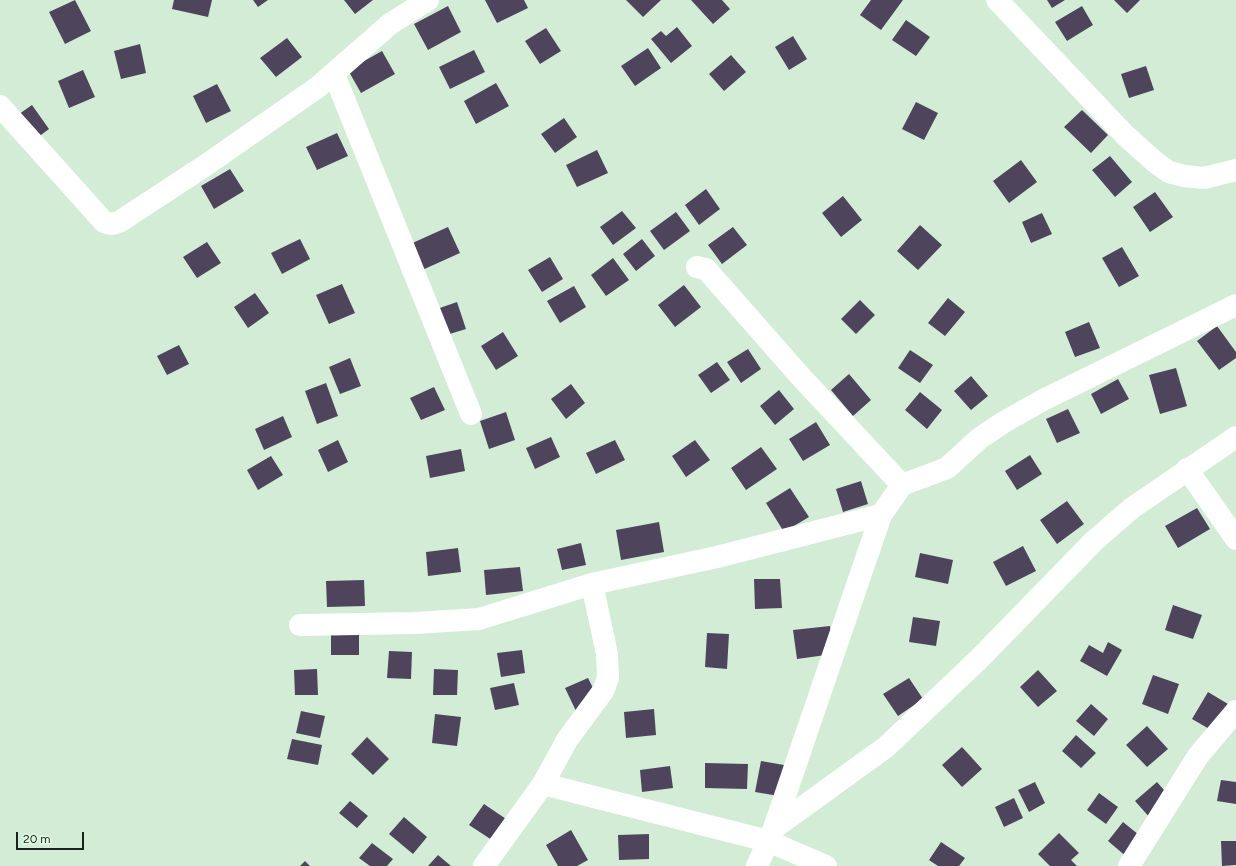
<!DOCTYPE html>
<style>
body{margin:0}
#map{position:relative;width:1236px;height:866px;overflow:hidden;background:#d2ecd6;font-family:Figtree,sans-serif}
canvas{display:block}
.scale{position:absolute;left:16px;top:832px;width:68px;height:18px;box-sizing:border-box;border:2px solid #1b241c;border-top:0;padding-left:5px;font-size:12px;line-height:14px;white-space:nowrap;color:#1b241c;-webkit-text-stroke:3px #dffae4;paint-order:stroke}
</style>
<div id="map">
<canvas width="1236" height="866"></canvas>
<div class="scale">20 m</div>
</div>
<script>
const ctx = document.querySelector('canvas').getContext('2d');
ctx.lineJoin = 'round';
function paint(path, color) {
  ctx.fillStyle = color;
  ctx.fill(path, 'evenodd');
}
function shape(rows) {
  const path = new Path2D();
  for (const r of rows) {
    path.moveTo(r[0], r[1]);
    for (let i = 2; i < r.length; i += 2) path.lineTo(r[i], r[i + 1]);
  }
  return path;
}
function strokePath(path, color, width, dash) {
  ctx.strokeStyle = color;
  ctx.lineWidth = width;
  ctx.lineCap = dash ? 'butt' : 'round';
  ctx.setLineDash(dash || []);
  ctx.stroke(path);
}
const building = shape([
 [75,0,91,31,65,44,49,12],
 [174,0,212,0,208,17,172,9],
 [253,0,268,0,258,7],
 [344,0,373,0,355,14],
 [485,0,524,0,528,8,497,23],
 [626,0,661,0,643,17],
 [691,0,722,0,730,9,713,24],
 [871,0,903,0,881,30,860,15],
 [1047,0,1065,0,1052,8],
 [1114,0,1140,0,1127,13],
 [448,6,461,32,428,50,414,24],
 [1082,6,1093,25,1067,41,1055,22],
 [906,20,930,37,916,56,892,40],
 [677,27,692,46,671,63,651,39,661,31,666,36],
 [546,28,561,51,540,64,525,41],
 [793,36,807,59,789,70,775,47],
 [287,38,302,57,276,77,260,58],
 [140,44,146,73,121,79,114,51],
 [648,48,661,68,635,86,621,66],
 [474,50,485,72,450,89,439,67],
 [382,51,395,74,361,93,348,70],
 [731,55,746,72,724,91,709,74],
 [1146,66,1154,90,1129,98,1121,74],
 [83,70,95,97,69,108,58,81],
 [496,83,509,106,476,124,464,101],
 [217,84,231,111,206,123,193,96],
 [916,102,938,113,924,140,902,129],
 [32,105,49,129,30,143,12,119],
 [1082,110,1108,135,1091,153,1064,127],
 [564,118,577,137,555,153,541,134],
 [337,133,348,156,317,170,306,147],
 [597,150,608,173,577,187,566,165],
 [1110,156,1132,182,1115,197,1092,170],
 [1021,160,1037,182,1009,203,993,181],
 [230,169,244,191,214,209,201,186],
 [706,189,720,209,699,225,685,205],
 [1155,192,1173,217,1150,232,1133,207],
 [843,196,862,220,841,237,822,213],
 [622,211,636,228,613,245,600,227],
 [676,212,690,231,664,250,650,231],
 [1042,213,1052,234,1031,243,1022,222],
 [920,225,942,245,918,270,897,251],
 [448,227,460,253,420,271,408,245],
 [733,227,747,245,722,264,708,245],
 [300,239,310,259,282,274,271,253],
 [642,239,655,256,636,271,623,254],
 [207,242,221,263,197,278,183,257],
 [1122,247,1139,276,1119,287,1102,258],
 [550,257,563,279,542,292,528,270],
 [613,258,629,280,606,296,591,275],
 [342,284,355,313,329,324,316,295],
 [684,285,701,307,675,327,658,305],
 [574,286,586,307,560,323,547,301],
 [255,293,269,313,248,328,234,307],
 [948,298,965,312,945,336,928,323],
 [860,300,875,315,856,334,841,319],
 [457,302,466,329,443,336,434,310],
 [1089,322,1100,348,1075,357,1065,332],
 [1217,326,1236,352,1236,358,1219,370,1197,341],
 [503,332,518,356,496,370,481,346],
 [179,345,189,364,167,375,157,356],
 [748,349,761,369,741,383,727,362],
 [910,350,933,365,920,383,898,368],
 [350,358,361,386,340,394,329,367],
 [717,362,730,380,711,393,698,375],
 [1176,368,1187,406,1160,414,1149,375],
 [849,374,871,400,853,416,831,390],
 [971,376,988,396,971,410,954,391],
 [1118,379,1129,399,1101,414,1091,394],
 [326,383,338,416,317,424,305,391],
 [571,384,585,403,566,419,551,399],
 [434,387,445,410,421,420,410,398],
 [779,390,794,409,775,425,760,406],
 [920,392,942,410,927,429,905,410],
 [1068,409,1080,433,1057,443,1046,419],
 [506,412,515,440,489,449,480,421],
 [283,416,292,437,264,450,255,429],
 [816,422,830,445,803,461,789,439],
 [551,437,560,457,535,469,526,448],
 [338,440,348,462,328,472,318,450],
 [615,440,625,460,596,474,586,453],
 [695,440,710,460,686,477,672,456],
 [761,447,777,469,746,490,731,468],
 [461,449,465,471,430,478,426,456],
 [1030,455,1042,474,1017,490,1005,471],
 [271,456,283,475,258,490,247,470],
 [861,481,868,504,843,512,836,489],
 [790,488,809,517,784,532,766,503],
 [1067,501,1084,524,1057,544,1040,520],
 [1197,508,1210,529,1178,548,1165,526],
 [659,522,664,552,621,560,616,530],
 [581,543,586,565,562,570,557,549],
 [1023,546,1036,571,1006,586,993,562],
 [458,548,461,572,428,576,426,552],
 [920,553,953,560,948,584,915,577],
 [520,567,523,591,486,595,484,570],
 [754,579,780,579,782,608,755,609],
 [364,580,365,606,327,607,326,581],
 [1173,605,1202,615,1193,639,1165,630],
 [913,617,940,621,936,646,909,642],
 [830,626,833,654,797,659,793,630],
 [331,633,359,633,359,655,331,655],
 [707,633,729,634,727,669,705,667],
 [1108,642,1122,650,1107,676,1080,661,1089,645,1103,653],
 [522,650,525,673,501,677,497,653],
 [389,651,412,652,411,679,387,678],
 [317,669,318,695,295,695,294,670],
 [434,669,458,670,457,695,433,695],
 [1038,670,1057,691,1038,707,1020,687],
 [1153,675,1179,684,1168,714,1142,704],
 [588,678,599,700,576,711,565,688],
 [909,678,923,699,898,716,883,694],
 [514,683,519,705,495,710,490,688],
 [1208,692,1233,707,1218,734,1192,719],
 [1091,704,1108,719,1094,736,1076,721],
 [654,709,656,735,626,738,624,712],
 [301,711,325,716,320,738,296,733],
 [435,714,461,717,457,746,432,743],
 [1147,726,1168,749,1147,767,1126,745],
 [1076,735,1096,753,1081,768,1062,751],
 [367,737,389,759,373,775,351,754],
 [292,739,322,745,318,765,287,759],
 [962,747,982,769,962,787,942,765],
 [761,761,784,765,779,796,755,792],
 [705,763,748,764,747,789,705,788],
 [670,766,673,788,642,792,640,770],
 [1221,780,1236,782,1236,804,1217,801],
 [1035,782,1045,803,1029,812,1018,790],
 [1157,782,1172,799,1151,819,1135,801],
 [1099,793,1118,807,1106,824,1087,810],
 [1014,798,1023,818,1004,827,995,807],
 [350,801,368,816,357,828,339,813],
 [484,804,512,823,498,844,469,825],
 [404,817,427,837,413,854,389,834],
 [1123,822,1144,839,1128,858,1108,841],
 [571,830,588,860,577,866,558,866,546,845],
 [1059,833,1079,853,1071,860,1077,866,1050,866,1038,854],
 [649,834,649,859,619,860,618,835],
 [1221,841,1236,841,1236,865,1222,866],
 [941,842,965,858,959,866,938,866,929,860],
 [372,843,393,859,387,866,370,866,359,858],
 [438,855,451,866,428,866],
 [305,861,310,866,300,866]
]);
const minor = shape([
 [997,0,1125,135,1155,162,1169,172,1184,176,1204,178,1236,170],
 [334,74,471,414],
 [0,106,104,222,112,224,119,222,206,165,318,87,390,24,428,0],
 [697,267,706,269,801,377,902,485],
 [1187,469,1236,539],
 [300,625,415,623,479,619,592,584,717,557,881,515],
 [543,784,768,841,826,866],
 [774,828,886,747,979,659,1095,540,1132,508,1236,437],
 [484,866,543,784,567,740,603,691,608,678,607,654,592,584],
 [757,866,774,828,881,515,902,485,947,468,980,438,1004,422,1043,400,1236,305],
 [1129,866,1198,756,1236,711]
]);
paint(building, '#4e455d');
strokePath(minor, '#fff', 22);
</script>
